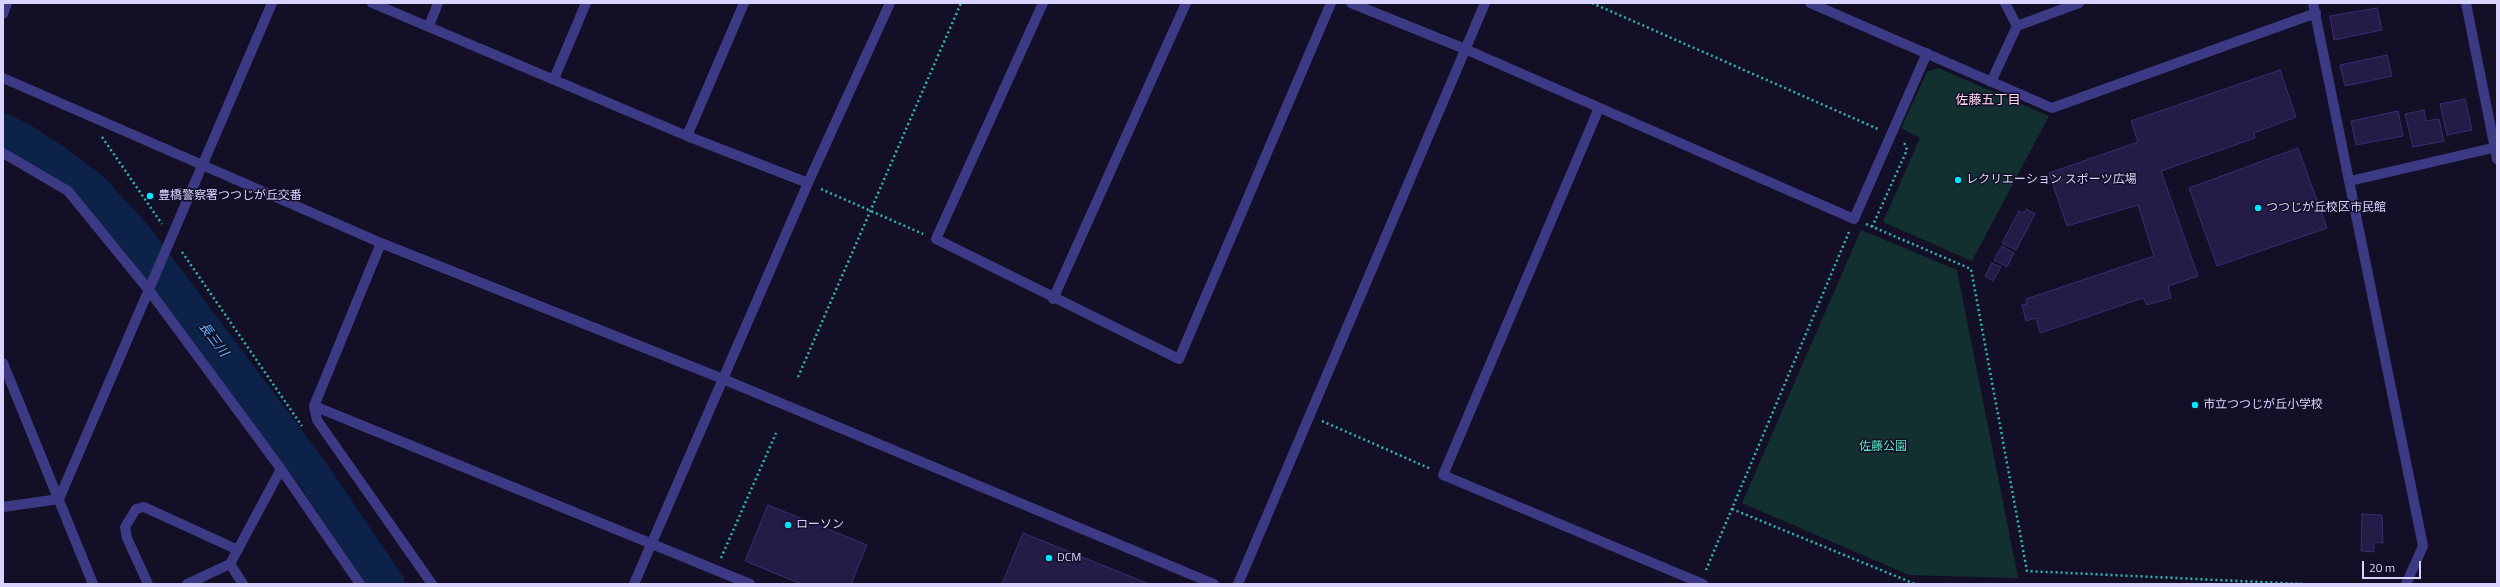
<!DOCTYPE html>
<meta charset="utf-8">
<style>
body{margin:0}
#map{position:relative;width:2500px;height:587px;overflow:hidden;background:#130f26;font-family:"Titillium Web",sans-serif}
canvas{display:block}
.frame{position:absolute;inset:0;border:4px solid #d9d4ff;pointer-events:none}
.scale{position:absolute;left:2362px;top:561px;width:59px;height:18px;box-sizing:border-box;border:2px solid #d9d4ff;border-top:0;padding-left:5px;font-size:12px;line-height:14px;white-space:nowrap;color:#d9d4ff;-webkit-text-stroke:3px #130f26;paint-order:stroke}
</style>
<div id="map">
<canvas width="2500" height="587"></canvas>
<div class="frame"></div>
<div class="scale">20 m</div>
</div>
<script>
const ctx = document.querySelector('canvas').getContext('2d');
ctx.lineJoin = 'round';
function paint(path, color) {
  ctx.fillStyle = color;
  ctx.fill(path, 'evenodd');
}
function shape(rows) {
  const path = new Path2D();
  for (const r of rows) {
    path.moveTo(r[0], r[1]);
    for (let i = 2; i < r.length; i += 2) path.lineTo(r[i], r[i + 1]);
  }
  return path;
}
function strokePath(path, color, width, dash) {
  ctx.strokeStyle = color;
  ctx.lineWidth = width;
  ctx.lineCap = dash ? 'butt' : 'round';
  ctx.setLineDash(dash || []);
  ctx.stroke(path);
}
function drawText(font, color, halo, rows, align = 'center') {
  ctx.font = font + ' "Titillium Web","Noto Sans JP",sans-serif';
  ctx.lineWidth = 3;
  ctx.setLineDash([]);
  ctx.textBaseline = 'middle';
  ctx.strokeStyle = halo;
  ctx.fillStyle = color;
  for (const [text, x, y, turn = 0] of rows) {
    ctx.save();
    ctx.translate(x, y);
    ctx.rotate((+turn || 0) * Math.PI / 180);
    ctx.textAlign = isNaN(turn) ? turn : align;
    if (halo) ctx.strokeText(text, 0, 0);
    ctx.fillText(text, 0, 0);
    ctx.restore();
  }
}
const green = shape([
 [1938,68,2049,116,1972,261,1883,222,1920,138,1901,128,1927,72],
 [1861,230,1957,270,2018,578,1909,575,1742,503]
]);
const river = shape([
 [3,131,20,139,55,162,93,191,136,238,312,473,387,584]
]);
const building = shape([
 [2377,8,2382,30,2334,40,2330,16,2377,8],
 [2387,55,2392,76,2345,86,2340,65,2387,55],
 [2280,70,2296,117,2254,133,2255,138,2161,171,2198,276,2168,286,2171,298,2147,305,2143,298,2040,333,2036,318,2026,321,2022,305,2027,304,2026,299,2154,256,2138,205,2067,226,2049,173,2138,142,2131,121,2280,70],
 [2465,99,2472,130,2447,135,2440,104,2465,99],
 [2424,110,2426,121,2439,119,2444,141,2413,147,2405,114,2424,110],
 [2398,111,2403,136,2356,145,2351,121,2398,111],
 [2298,148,2327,228,2217,266,2189,188,2298,148],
 [2026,209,2035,214,2016,250,2002,243,2019,211,2024,213,2026,209],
 [2002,246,2014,253,2007,267,1994,260,2002,246],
 [1992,263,2001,267,1993,281,1985,276,1992,263],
 [768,505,867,545,851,584,801,584,745,561,768,505],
 [2362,514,2382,515,2383,543,2374,542,2374,552,2361,551,2362,514],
 [1023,533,1149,584,1002,584,1023,533]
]);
const path = shape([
 [1592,3,1878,129],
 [102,137,162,224],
 [821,189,923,234],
 [1866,224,1971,269,2027,571,2303,584],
 [1872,227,1907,150,1904,142],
 [182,252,302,426],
 [798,377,961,3],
 [1322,421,1431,469],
 [1732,509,1915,584],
 [721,558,776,433],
 [1706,570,1849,232]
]);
const minor = shape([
 [372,3,687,136,808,183],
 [1043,3,936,239,1179,359,1331,3],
 [1351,3,1465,49,1854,219,1927,53],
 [1810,3,2052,108,2316,13],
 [2005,3,2017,26],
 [2313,3,2423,546,2406,584],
 [2466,3,2497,159],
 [3,14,7,3],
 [429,26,438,3],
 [3,78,381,243,723,379,1214,584],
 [554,79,586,3],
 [1991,82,2017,26,2079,3],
 [1599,108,1443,475,1703,584],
 [687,136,744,3],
 [3,153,68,191,148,289,281,469,360,584],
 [2350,181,2497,147],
 [381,243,314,406,317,420,432,584],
 [1053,299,1186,3],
 [3,363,93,584],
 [314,406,750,584],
 [3,507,59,499,272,3],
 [230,564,243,584],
 [148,584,127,538,125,527,136,509,144,507,238,550],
 [187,584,230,564,281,469],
 [634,584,808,183,890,3],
 [1238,584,1485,3]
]);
const markers = [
 [1958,180,4,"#00e5ff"],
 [150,196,4,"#00e5ff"],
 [2258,208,4,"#00e5ff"],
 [2195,405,4,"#00e5ff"],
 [788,525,4,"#00e5ff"],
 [1049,558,4,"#00e5ff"]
];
const poiNames = [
 ["レクリエーション スポーツ広場",1966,180],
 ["豊橋警察署つつじが丘交番",158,196],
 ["つつじが丘校区市民館",2266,208],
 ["市立つつじが丘小学校",2203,405],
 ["ローソン",796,525],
 ["DCM",1057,558]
];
const parkNames = [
 ["佐藤公園",1883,447]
];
const neighbourhoodNames = [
 ["佐藤五丁目",1988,101]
];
const waterNames = [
 ["長三川",213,340,53]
];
paint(green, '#12302f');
strokePath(river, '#0c2248', 35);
paint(building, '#241b47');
strokePath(building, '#3b2d73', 1);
strokePath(path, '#2fb8b0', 2.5, [2, 3]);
strokePath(minor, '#3d3a85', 10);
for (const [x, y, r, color] of markers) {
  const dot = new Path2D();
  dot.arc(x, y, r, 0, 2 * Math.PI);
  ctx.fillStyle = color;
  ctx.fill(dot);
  strokePath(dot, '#130f26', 1.5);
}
drawText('12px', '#d9d4ff', '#130f26', poiNames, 'left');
drawText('12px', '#5fe0c0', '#130f26', parkNames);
drawText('13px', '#ffd6f0', '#130f26', neighbourhoodNames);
drawText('italic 13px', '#62b6ff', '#130f26', waterNames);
</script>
